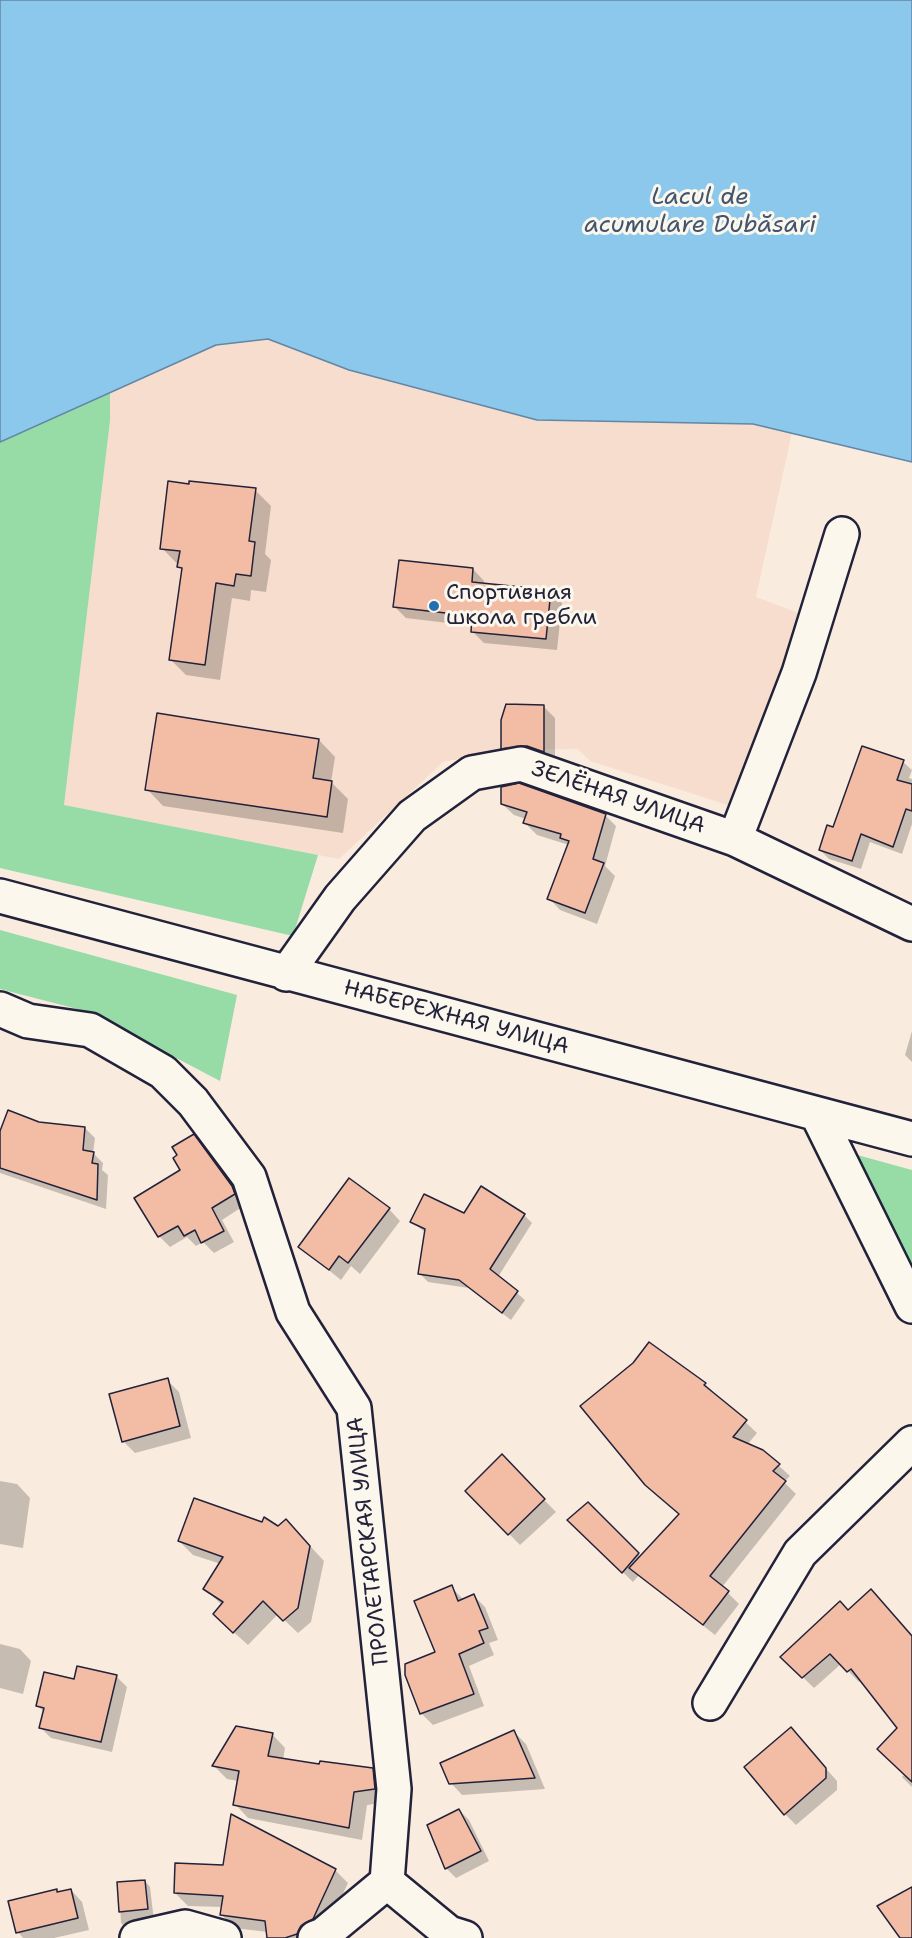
<!DOCTYPE html>
<meta charset="utf-8">
<style>
body{margin:0}
canvas{display:block;background:#f9ebde}
</style>
<canvas width="912" height="1938"></canvas>
<script>
const ctx = document.querySelector('canvas').getContext('2d');
ctx.lineJoin = 'round';
function paint(path, color) {
  ctx.fillStyle = color;
  ctx.fill(path, 'evenodd');
}
function shape(rows) {
  const path = new Path2D();
  for (const r of rows) {
    path.moveTo(r[0], r[1]);
    for (let i = 2; i < r.length; i += 2) path.lineTo(r[i], r[i + 1]);
  }
  return path;
}
function strokePath(path, color, width, dash) {
  ctx.strokeStyle = color;
  ctx.lineWidth = width;
  ctx.lineCap = dash ? 'butt' : 'round';
  ctx.setLineDash(dash || []);
  ctx.stroke(path);
}
function drawText(font, color, halo, rows, align = 'center') {
  ctx.font = font + ' "Shantell Sans",sans-serif';
  ctx.lineWidth = 6;
  ctx.setLineDash([]);
  ctx.textBaseline = 'middle';
  ctx.strokeStyle = halo;
  ctx.fillStyle = color;
  for (const [text, x, y, turn = 0] of rows) {
    ctx.save();
    ctx.translate(x, y);
    ctx.rotate((+turn || 0) * Math.PI / 180);
    ctx.textAlign = isNaN(turn) ? turn : align;
    if (halo) ctx.strokeText(text, 0, 0);
    ctx.fillText(text, 0, 0);
    ctx.restore();
  }
}
const built = shape([
 [268,339,349,370,753,424,792,432,756,597,804,615,731,806,590,761,578,749,501,750,443,762,339,859,64,805,110,421,110,392,216,345]
]);
const green = shape([
 [110,392,110,421,64,805,318,855,293,936,0,868,0,442],
 [0,930,237,995,220,1081,89,1012,0,989],
 [850,1153,912,1170,912,1280]
]);
const water = shape([
 [0,0,912,0,912,462,753,424,537,420,349,370,268,339,216,345,0,442,0,0]
]);
const shadow = shape([
 [255,490,271,506,265,554,271,560,266,592,251,590,250,601,232,598,220,680,186,675,170,659,183,570,162,548],
 [473,569,484,581,484,585,551,591,562,603,557,650,484,643,472,631,473,626,406,618,395,607],
 [543,706,555,718,555,762,514,759,503,748],
 [319,740,335,757,331,782,348,799,343,833,163,806,147,789],
 [903,762,912,770,909,778,912,779,912,824,902,854,870,842,861,869,829,859,820,850,834,828],
 [502,804,605,815,616,826,605,866,615,876,597,924,560,910,549,898,569,845,537,835,525,823,526,819,514,815],
 [912,1031,912,1062,905,1055],
 [38,1123,85,1128,95,1138,93,1153,103,1163,102,1170,108,1175,106,1209,0,1173,0,1135],
 [193,1136,204,1147,245,1205,222,1220,234,1242,214,1253,203,1242,196,1246,187,1237,170,1247,159,1236],
 [389,1209,400,1221,360,1274,351,1266,341,1280,300,1247],
 [524,1215,532,1223,498,1277,525,1300,511,1320,469,1288,428,1282,420,1274,426,1233,412,1222],
 [167,1380,179,1392,191,1438,135,1453,123,1441],
 [705,1384,757,1433,747,1445,778,1465,790,1476,784,1482,796,1494,722,1587,739,1604,715,1635,639,1575,633,1582,569,1520,588,1504,641,1557,680,1515,582,1406],
 [502,1457,556,1512,520,1545,467,1491],
 [0,1481,17,1484,30,1498,23,1548,0,1544],
 [278,1527,300,1535,324,1561,311,1622,298,1633,278,1614,248,1645,229,1628,222,1605,205,1589,221,1564,193,1555,179,1541],
 [451,1587,464,1600,474,1596,485,1607,498,1640,489,1643,494,1655,469,1666,484,1706,433,1725,421,1713,407,1675,437,1653],
 [849,1612,912,1638,912,1744,861,1680,859,1682,841,1664,814,1688,782,1657],
 [0,1644,20,1649,31,1661,23,1694,0,1688],
 [116,1676,127,1687,112,1752,51,1738,41,1728,44,1712,37,1705,75,1681],
 [791,1729,837,1781,837,1790,796,1825,785,1814],
 [514,1732,526,1744,545,1789,462,1795,451,1783],
 [272,1734,285,1748,283,1760,321,1766,372,1769,386,1783,388,1802,367,1805,362,1840,248,1818,235,1804,238,1781,227,1779,214,1766],
 [912,1767,912,1787,902,1777],
 [459,1810,469,1820,489,1861,456,1878,446,1868,434,1844],
 [224,1867,335,1870,348,1883,325,1931,314,1938,268,1938,268,1932,234,1928,222,1915,223,1907,188,1906,175,1893],
 [145,1881,150,1887,154,1921,126,1928,121,1923,119,1883],
 [71,1890,82,1902,89,1930,54,1938,23,1938,18,1932,56,1891,59,1893]
]);
const building = shape([
 [168,481,189,484,189,481,256,488,249,541,255,542,251,576,236,574,234,586,216,583,205,665,169,660,182,568,177,567,180,551,160,549,168,481],
 [399,560,473,568,472,582,551,590,546,639,471,632,472,616,393,607,399,560],
 [506,704,544,705,544,752,527,746,501,749,501,720,506,704],
 [157,713,319,739,313,778,332,781,327,817,145,790,157,713],
 [862,746,904,760,897,780,912,784,912,811,906,809,893,847,861,834,852,861,819,850,827,825,833,827,862,746],
 [519,783,606,814,593,859,604,863,585,913,547,899,569,841,560,838,561,834,523,823,527,812,501,804,501,787,519,783],
 [8,1110,39,1122,85,1127,83,1150,94,1152,92,1163,98,1164,97,1200,0,1168,0,1131,8,1110],
 [194,1134,232,1186,235,1194,212,1208,224,1231,201,1243,195,1230,184,1236,178,1226,158,1237,134,1198,180,1170,173,1158,177,1155,172,1147,194,1134],
 [349,1178,390,1208,348,1263,339,1256,329,1270,298,1247,349,1178],
 [481,1186,525,1214,490,1269,518,1291,502,1313,459,1280,418,1274,425,1229,410,1222,424,1194,464,1213,481,1186],
 [649,1342,706,1383,704,1385,747,1420,733,1437,763,1450,780,1464,773,1471,786,1481,710,1576,729,1591,703,1625,629,1568,679,1514,645,1485,580,1406,633,1363,649,1342],
 [168,1378,180,1426,122,1442,109,1394,168,1378],
 [502,1454,545,1499,508,1535,465,1491,502,1454],
 [194,1498,262,1522,264,1517,278,1526,286,1519,310,1546,298,1608,283,1621,263,1601,233,1633,213,1614,223,1602,203,1589,223,1557,178,1541,194,1498],
 [588,1502,639,1553,622,1573,567,1520,588,1502],
 [452,1585,458,1601,474,1594,488,1628,479,1631,484,1643,459,1654,474,1694,420,1714,405,1675,405,1664,435,1652,414,1601,452,1585],
 [871,1589,912,1636,912,1782,877,1749,897,1728,851,1669,847,1672,830,1654,802,1678,780,1657,840,1601,848,1610,871,1589],
 [77,1666,117,1675,101,1742,39,1728,44,1708,36,1706,44,1672,74,1679,77,1666],
 [236,1726,273,1733,268,1756,319,1764,320,1761,373,1768,375,1789,354,1792,349,1828,233,1805,239,1771,212,1766,236,1726],
 [791,1727,826,1768,826,1778,784,1815,744,1767,791,1727],
 [514,1730,535,1778,449,1784,440,1763,514,1730],
 [459,1809,481,1851,445,1869,427,1825,459,1809],
 [231,1814,336,1869,313,1919,301,1926,297,1934,285,1938,267,1938,265,1921,220,1915,223,1896,174,1893,175,1863,223,1865,231,1814],
 [145,1880,148,1909,119,1912,117,1882,145,1880],
 [912,1887,912,1938,900,1938,877,1906,912,1887],
 [57,1889,57,1892,71,1889,78,1918,16,1933,8,1901,57,1889]
]);
const minor = shape([
 [735,839,799,673,842,534],
 [0,896,912,1139],
 [286,974,340,898,412,816,472,773,521,764,735,839,912,924],
 [0,1009,28,1021,90,1030,163,1072,193,1102,249,1177,293,1312,354,1408,394,1789,387,1882],
 [817,1114,912,1306],
 [710,1703,800,1553,912,1443],
 [387,1882,449,1933,465,1938],
 [137,1938,185,1927,224,1938],
 [315,1938,323,1935,387,1882]
]);
const markers = [
 [434,606,6,"#1f6fb2"]
];
const poiNames = [
 ["Спортивная",446,593],
 ["школа гребли",446,618]
];
const streetNames = [
 ["ЗЕЛЁНАЯ УЛИЦА",618,798,19],
 ["НАБЕРЕЖНАЯ УЛИЦА",456,1018,15],
 ["ПРОЛЕТАРСКАЯ УЛИЦА",369,1541,-96]
];
const waterNames = [
 ["Lacul de",700,198],
 ["acumulare Dubăsari",700,226]
];
paint(built, '#f7ddcd');
paint(green, '#97dba7');
paint(water, '#8cc8ec');
strokePath(water, '#6286a5', 1.5);
paint(shadow, '#0003');
paint(building, '#f2bda4');
strokePath(building, '#22223b', 1.5);
strokePath(minor, '#22223b', 38);
strokePath(minor, '#fbf7ec', 33);
for (const [x, y, r, color] of markers) {
  const dot = new Path2D();
  dot.arc(x, y, r, 0, 2 * Math.PI);
  ctx.fillStyle = color;
  ctx.fill(dot);
  strokePath(dot, '#fbf7ec', 2);
}
drawText('22px', '#22223b', '#fbf7ec', poiNames, 'left');
drawText('22px', '#22223b', '#fbf7ec', streetNames);
drawText('italic 24px', '#425470', '#fbf7ec', waterNames);
</script>
